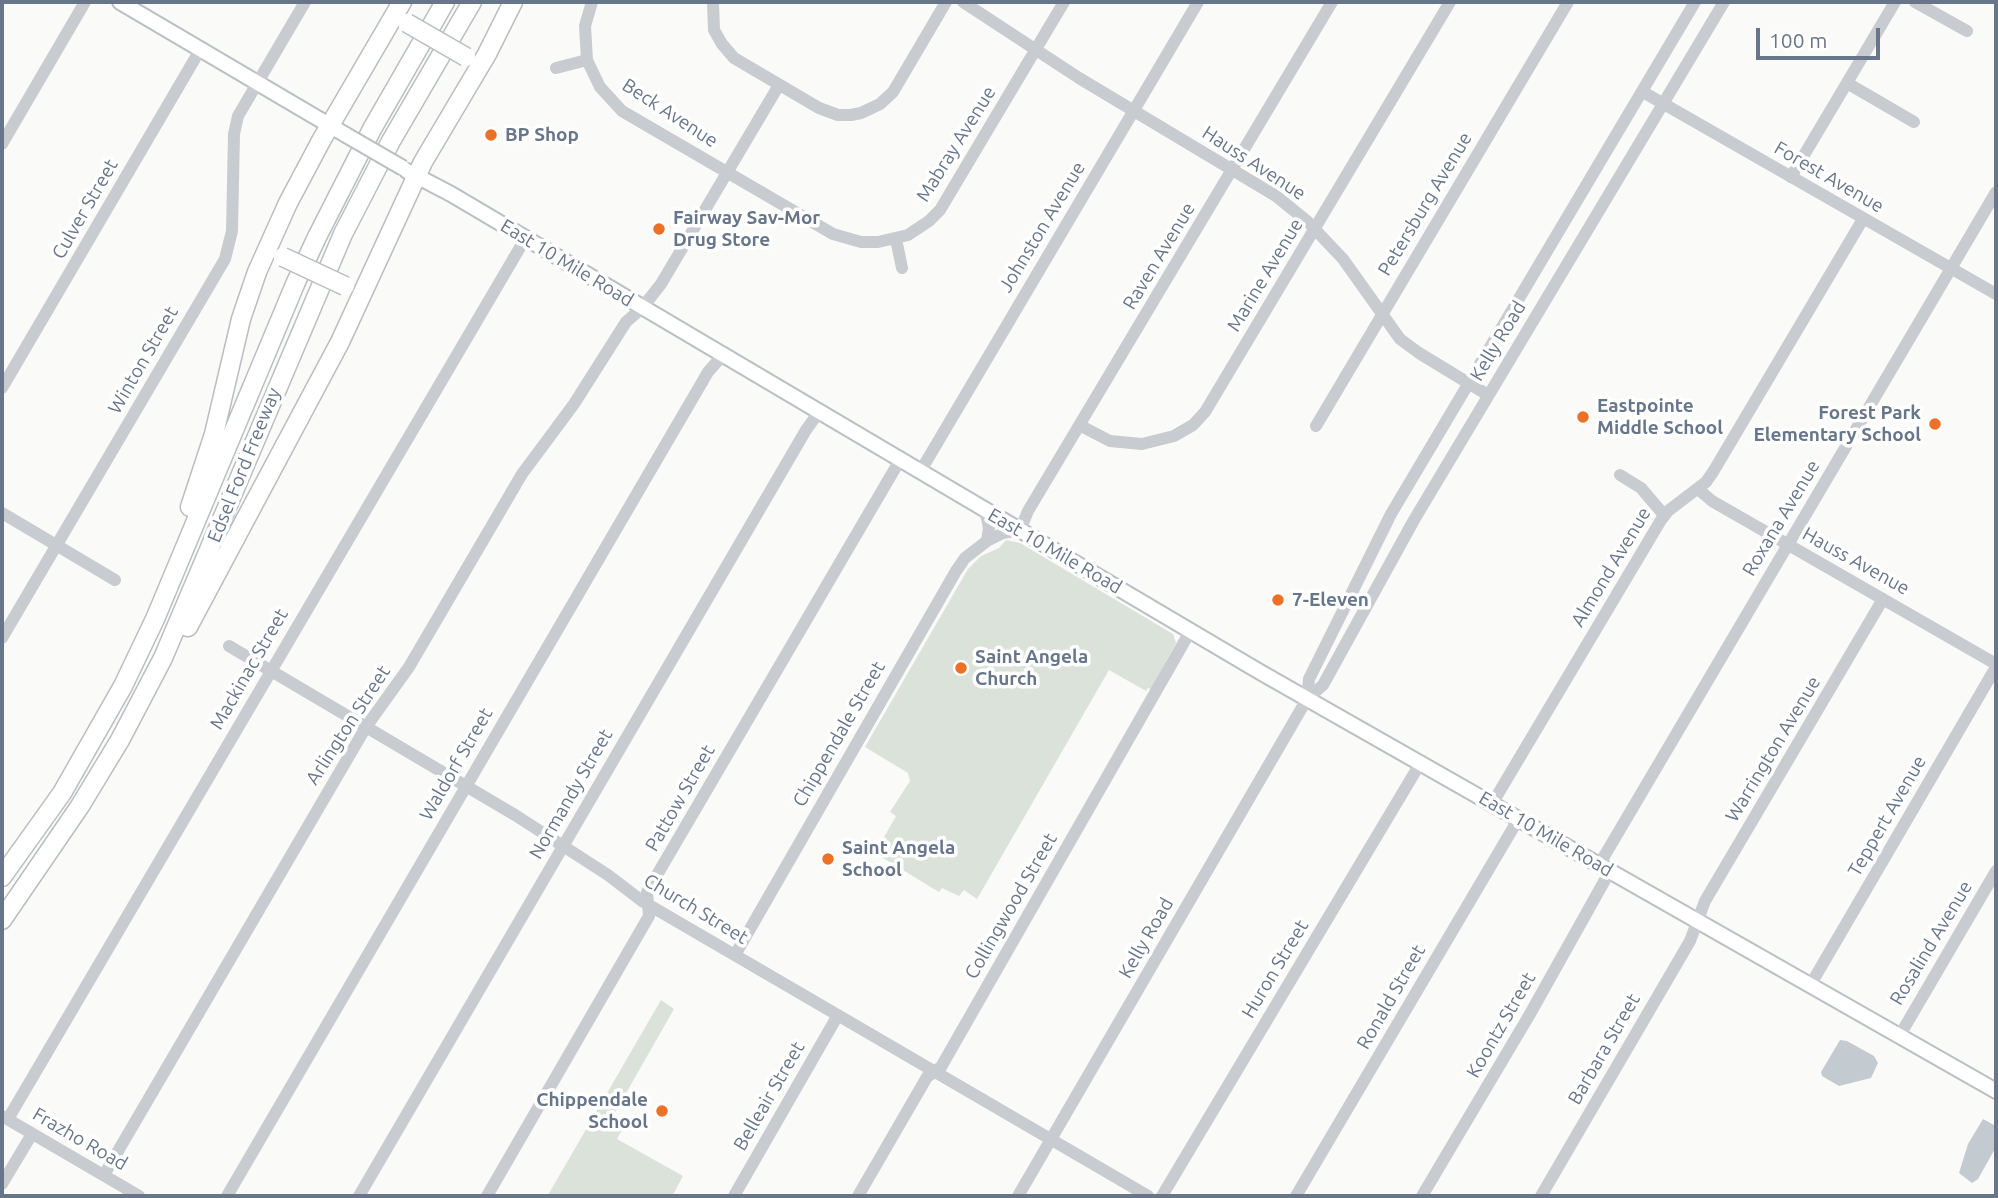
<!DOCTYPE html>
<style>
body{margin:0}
#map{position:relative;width:1998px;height:1198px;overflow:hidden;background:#fafaf8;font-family:Ubuntu,sans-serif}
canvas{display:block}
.frame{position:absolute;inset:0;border:4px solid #67768a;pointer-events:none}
.scale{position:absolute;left:1756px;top:28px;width:124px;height:32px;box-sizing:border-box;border:4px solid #67768a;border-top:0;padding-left:9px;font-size:21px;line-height:24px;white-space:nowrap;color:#67768a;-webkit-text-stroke:5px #fff;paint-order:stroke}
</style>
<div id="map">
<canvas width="1998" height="1198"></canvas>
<div class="frame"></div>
<div class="scale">100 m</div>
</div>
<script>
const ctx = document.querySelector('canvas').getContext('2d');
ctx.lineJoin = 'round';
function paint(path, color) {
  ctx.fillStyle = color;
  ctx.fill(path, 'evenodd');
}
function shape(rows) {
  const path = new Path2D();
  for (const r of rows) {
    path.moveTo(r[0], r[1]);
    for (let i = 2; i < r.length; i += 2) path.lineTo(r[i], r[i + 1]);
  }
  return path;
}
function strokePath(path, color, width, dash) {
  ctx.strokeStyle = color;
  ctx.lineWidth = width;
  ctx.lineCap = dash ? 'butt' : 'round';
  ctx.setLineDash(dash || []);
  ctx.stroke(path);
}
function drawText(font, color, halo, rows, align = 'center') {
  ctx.font = font + ' Ubuntu,sans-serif';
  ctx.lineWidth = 7;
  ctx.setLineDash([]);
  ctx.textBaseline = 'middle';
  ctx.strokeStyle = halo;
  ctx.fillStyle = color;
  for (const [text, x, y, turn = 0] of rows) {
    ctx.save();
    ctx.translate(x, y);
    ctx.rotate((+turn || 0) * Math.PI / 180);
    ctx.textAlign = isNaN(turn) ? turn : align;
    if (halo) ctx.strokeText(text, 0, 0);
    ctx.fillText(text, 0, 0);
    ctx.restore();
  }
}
const green = shape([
 [1006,540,1020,543,1173,634,1176,643,1151,689,1148,688,1146,691,1109,670,977,899,964,890,959,896,942,888,939,892,875,853,896,816,890,812,910,781,908,773,865,747,968,569,981,556,999,548],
 [661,1000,674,1009,613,1116,626,1123,617,1139,683,1176,674,1193,672,1196,551,1196,548,1195]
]);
const water = shape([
 [1840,1040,1847,1041,1874,1056,1878,1063,1871,1078,1839,1086,1822,1076,1821,1072],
 [1983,1119,1996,1126,1996,1147,1978,1179,1972,1183,1959,1173,1968,1144]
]);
const minor = shape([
 [592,2,585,26,587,60,600,87,622,111,833,234,861,242,878,242,908,235,929,221,940,210,1064,2],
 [713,2,714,30,722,44,734,58,819,108,838,115,851,115,861,113,880,104,893,92,946,2],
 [963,2,1079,78,1276,196,1308,222,1343,259,1400,339,1419,353,1488,395],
 [1915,2,1967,31],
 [556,68,587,60],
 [1847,83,1914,122],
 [1643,92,1996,294],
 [2,144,85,2],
 [1791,177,1895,2],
 [896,239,902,268],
 [2,388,200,50],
 [1081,426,1110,441,1142,444,1174,436,1193,425,1205,412,1450,2],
 [1316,426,1568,2],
 [920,472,1198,2],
 [1620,475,1641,488,1664,515],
 [1698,489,1712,501,1996,664],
 [985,509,989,528,987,541,1003,533,1020,530,1028,511,1332,2],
 [2,513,115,580],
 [2,638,225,259,232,231,234,134,238,116,305,2],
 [229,646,515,815,608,875,642,901,1148,1196],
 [1307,699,1309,679,1391,514,1695,2],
 [1492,804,1661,520,1668,511,1706,482,1713,472,1863,219],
 [1599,865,1996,192],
 [735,955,956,571,965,558,987,541],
 [1811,984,1996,667],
 [1900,1035,1996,871],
 [2,1116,139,1196],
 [8,1119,525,239],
 [104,1175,366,727,409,667,522,474,574,404,626,322,642,308,661,284,779,85],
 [2,1184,32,1134],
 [227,1196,708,372,723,355],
 [359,1196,806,430,819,412],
 [487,1196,649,916,647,892,900,460],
 [734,1196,838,1015],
 [858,1196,927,1077,941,1067,1191,630],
 [1018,1196,1307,699,1323,685,1414,520,1724,2],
 [1162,1196,1421,762],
 [1296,1196,1519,818],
 [1422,1196,1530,1014,1610,871],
 [1541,1196,1690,941,1705,901,1883,599]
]);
const major = shape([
 [120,2,346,135],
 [407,171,451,194,1260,672,1996,1091]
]);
const highway = shape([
 [190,507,214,434,241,319,257,272,288,203,322,139,402,2],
 [188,627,340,342,423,162,487,54,513,2],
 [2,877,62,793,123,686,155,619,296,282,317,237,372,129,445,2],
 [2,920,80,806,120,740,163,658,343,234,391,141,472,2]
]);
const majorBridge = shape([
 [346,135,403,168]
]);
const highwayBridge = shape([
 [407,23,466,57],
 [283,257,345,286]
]);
const markers = [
 [491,135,7,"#ec7026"],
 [659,229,7,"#ec7026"],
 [1583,417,7,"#ec7026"],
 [1935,424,7,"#ec7026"],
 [1278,600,7,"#ec7026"],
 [961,668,7,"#ec7026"],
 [828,859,7,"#ec7026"],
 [662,1111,7,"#ec7026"]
];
const streetNames = [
 ["Beck Avenue",670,113,33],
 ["Mabray Avenue",956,144,-58],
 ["Hauss Avenue",1254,163,33],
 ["Forest Avenue",1829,177,30],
 ["Petersburg Avenue",1425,204,-59],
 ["Culver Street",85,209,-60],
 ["Johnston Avenue",1042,227,-59],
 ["Raven Avenue",1159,256,-59],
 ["East 10 Mile Road",567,263,31],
 ["Marine Avenue",1265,275,-59],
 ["Kelly Road",1498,341,-59],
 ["Winton Street",143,360,-60],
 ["Edsel Ford Freeway",244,465,-68],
 ["Roxana Avenue",1781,518,-59],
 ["East 10 Mile Road",1055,551,30],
 ["Hauss Avenue",1856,561,29],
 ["Almond Avenue",1611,567,-59],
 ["Mackinac Street",249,669,-60],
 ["Arlington Street",348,725,-57],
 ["Chippendale Street",839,734,-60],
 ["Warrington Avenue",1773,749,-59],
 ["Waldorf Street",456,764,-60],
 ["Normandy Street",571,794,-60],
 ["Pattow Street",680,798,-60],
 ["Teppert Avenue",1887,816,-60],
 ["East 10 Mile Road",1546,834,30],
 ["Collingwood Street",1011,906,-60],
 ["Church Street",696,909,31],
 ["Kelly Road",1146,938,-60],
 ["Rosalind Avenue",1931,943,-59],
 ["Huron Street",1275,969,-59],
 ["Ronald Street",1391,997,-60],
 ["Koontz Street",1501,1025,-60],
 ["Barbara Street",1604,1049,-60],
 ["Belleair Street",769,1096,-60],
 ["Frazho Road",80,1139,30]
];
const poiNames = [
 ["BP Shop",505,135],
 ["Fairway Sav-Mor",673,218],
 ["Drug Store",673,240],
 ["Eastpointe",1597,406],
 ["Middle School",1597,428],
 ["Forest Park",1921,413,"right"],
 ["Elementary School",1921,435,"right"],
 ["7-Eleven",1292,600],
 ["Saint Angela",975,657],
 ["Church",975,679],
 ["Saint Angela",842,848],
 ["School",842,870],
 ["Chippendale",648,1100,"right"],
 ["School",648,1122,"right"]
];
paint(green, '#dbe2d9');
paint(water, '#c3cbd1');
strokePath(major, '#bbbec3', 18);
strokePath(highway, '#babdc1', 21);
strokePath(minor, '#c8cbcf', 12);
strokePath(major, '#fff', 14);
strokePath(highway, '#fff', 18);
strokePath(majorBridge, '#bbbec3', 18, []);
strokePath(highwayBridge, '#babdc1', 21, []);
strokePath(majorBridge, '#fff', 14);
strokePath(highwayBridge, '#fff', 18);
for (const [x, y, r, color] of markers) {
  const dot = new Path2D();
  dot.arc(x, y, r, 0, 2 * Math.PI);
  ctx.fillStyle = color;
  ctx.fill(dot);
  strokePath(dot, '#fff', 2.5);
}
drawText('19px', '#67768a', '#fff', streetNames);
drawText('bold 19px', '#67768a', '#fff', poiNames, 'left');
</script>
